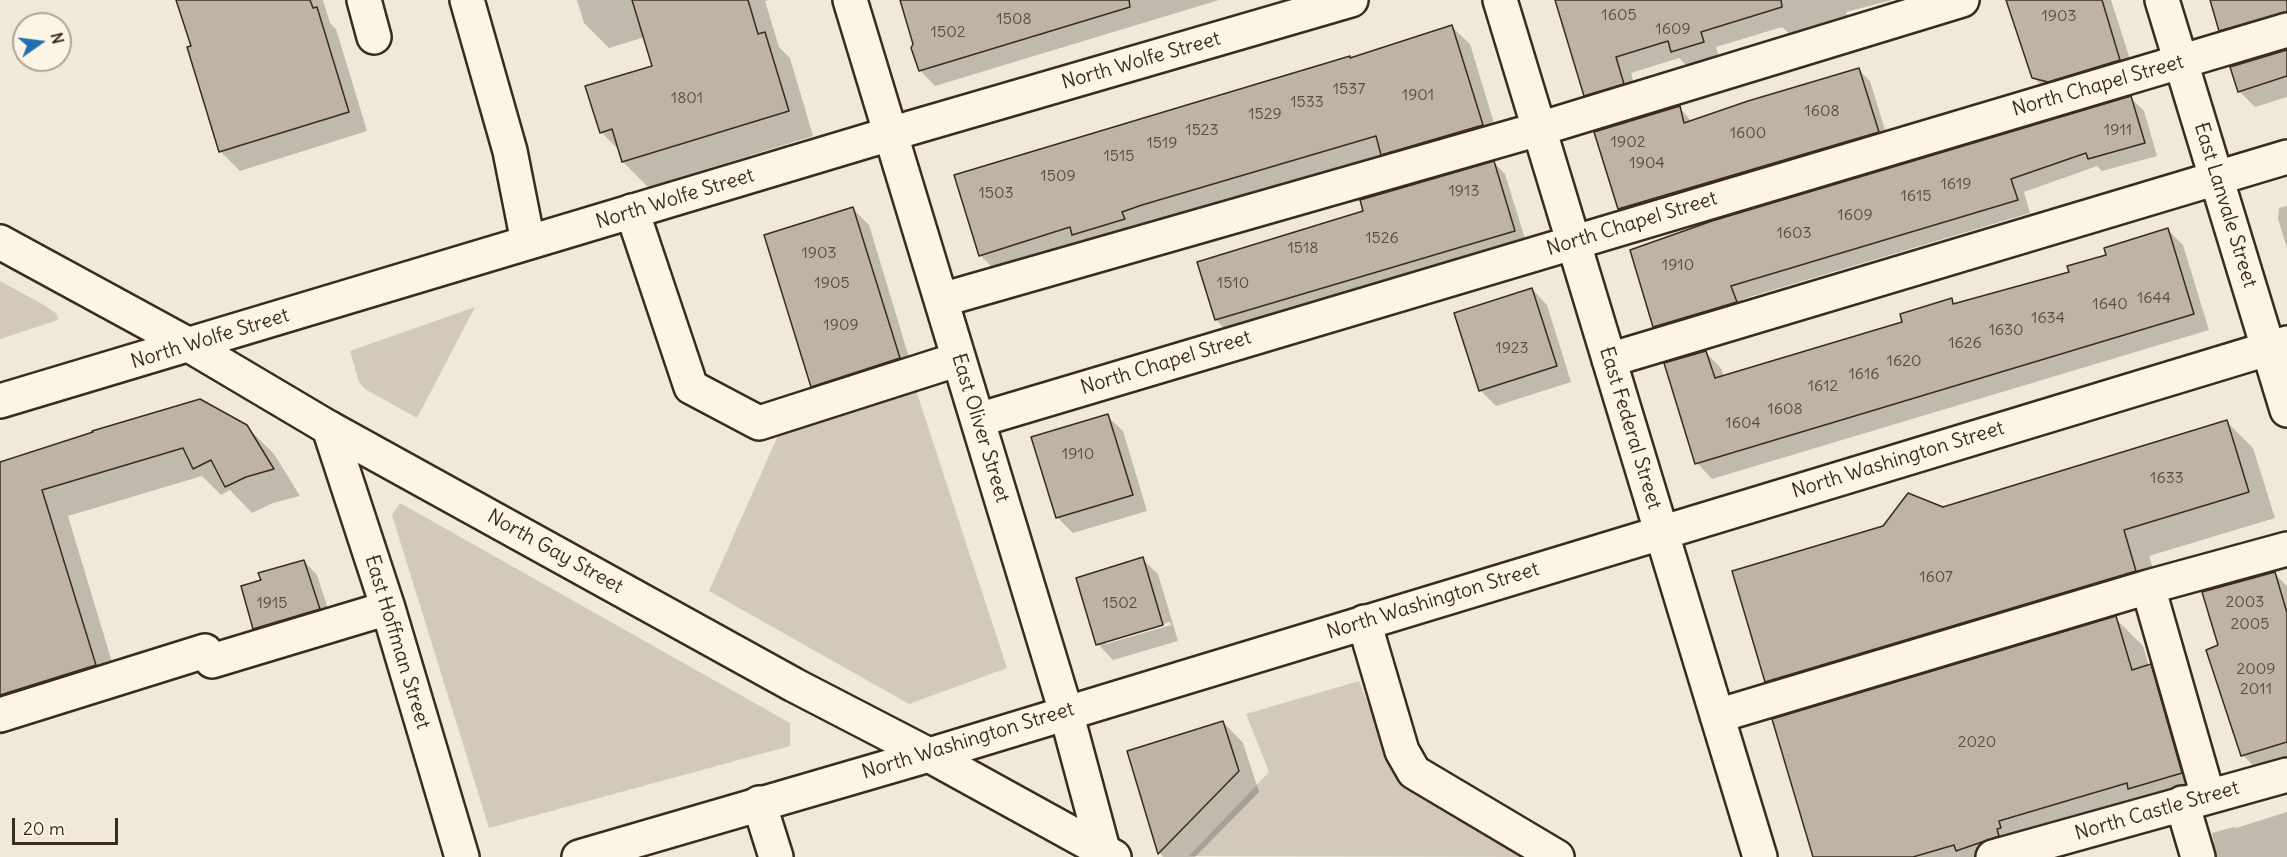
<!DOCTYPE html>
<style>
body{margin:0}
#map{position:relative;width:2287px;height:857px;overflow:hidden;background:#f0e9d9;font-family:Delius,sans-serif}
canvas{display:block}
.north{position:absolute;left:12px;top:12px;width:60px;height:60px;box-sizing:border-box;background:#fcf5e5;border:2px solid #afa495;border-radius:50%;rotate:76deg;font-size:16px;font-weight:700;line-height:24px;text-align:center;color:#3b2a1e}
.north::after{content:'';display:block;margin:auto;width:21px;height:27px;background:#1f6fb2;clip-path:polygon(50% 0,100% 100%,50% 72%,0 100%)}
.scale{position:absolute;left:12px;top:818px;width:106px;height:27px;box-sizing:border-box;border:3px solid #3b2a1e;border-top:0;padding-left:8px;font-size:18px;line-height:21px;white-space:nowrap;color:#3b2a1e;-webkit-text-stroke:4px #fcf5e5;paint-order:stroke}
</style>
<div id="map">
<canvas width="2287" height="857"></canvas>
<div class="north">N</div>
<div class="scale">20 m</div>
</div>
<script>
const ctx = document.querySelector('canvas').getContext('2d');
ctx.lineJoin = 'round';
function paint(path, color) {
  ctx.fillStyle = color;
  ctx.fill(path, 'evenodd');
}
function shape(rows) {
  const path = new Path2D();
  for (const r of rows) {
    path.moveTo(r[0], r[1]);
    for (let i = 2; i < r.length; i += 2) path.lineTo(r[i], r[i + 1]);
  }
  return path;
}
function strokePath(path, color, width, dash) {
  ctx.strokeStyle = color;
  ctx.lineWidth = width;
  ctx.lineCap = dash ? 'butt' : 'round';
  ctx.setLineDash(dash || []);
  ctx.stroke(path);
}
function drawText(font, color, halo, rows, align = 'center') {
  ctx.font = font + ' Delius,sans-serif';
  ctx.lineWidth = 4.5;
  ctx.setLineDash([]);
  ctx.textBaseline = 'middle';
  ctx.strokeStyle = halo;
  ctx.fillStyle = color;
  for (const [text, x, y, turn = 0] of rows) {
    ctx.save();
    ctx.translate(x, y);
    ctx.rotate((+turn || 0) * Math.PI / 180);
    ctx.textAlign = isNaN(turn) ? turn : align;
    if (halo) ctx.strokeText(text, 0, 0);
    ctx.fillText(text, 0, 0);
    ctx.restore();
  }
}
const green = shape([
 [0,281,44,305,57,314,58,320,0,339],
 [475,307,417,418,365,389,359,382,350,351],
 [914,384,1007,668,909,704,709,591,784,422],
 [400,503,790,723,790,746,489,828,392,515],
 [1359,681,1392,764,1534,857,1189,856,1269,772,1246,714]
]);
const shadow = shape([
 [178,0,323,0,330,23,336,29,367,131,240,171,220,151],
 [577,0,769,0,765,1,779,47,790,58,813,136,648,187,623,162,620,151,601,132,654,67,645,37,609,48,584,23],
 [901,0,1219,0,935,86,920,70,915,45],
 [1556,0,1892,0,1846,12,1848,17,1791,35,1782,27,1716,47,1719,57,1688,67,1679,58,1631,73,1638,99,1601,111,1585,95],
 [2011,0,2111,0,2135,75,2049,93,2033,77],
 [2211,0,2287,0,2287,30,2236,46,2220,30],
 [1452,27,1470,44,1500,143,1400,171,1384,156,998,273,980,255,1351,59],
 [2287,51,2287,97,2255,107,2239,91],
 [1859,70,1870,81,1889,143,1630,219,1619,208,1679,107,1692,122],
 [2131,98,2144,111,2157,156,2102,171,2097,166,2024,192,2030,213,1743,299,1749,315,1668,339,1655,326,1632,251],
 [1494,163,1505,174,1526,242,1227,331,1216,320,1365,212],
 [2287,206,2287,248,2278,219,2279,208],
 [853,209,869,225,914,374,828,402,812,386],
 [2168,230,2183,245,2209,330,1712,479,1697,463,1705,352,1721,368,1724,377,1904,323,1951,300,1956,305,2071,273],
 [1532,289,1547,305,1571,382,1496,406,1480,390],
 [1107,416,1123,431,1147,511,1073,533,1058,518,1033,438],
 [2227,422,2253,448,2275,518,2149,556,2162,597,1792,708,1766,681,1943,509],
 [247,427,274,454,300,496,273,503,252,513,230,490,221,495,202,476,68,516,121,692,21,723,11,731,0,735,0,462],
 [1142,559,1158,574,1178,641,1113,660,1098,644,1078,579],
 [1170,622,1171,625,1106,644,1106,641],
 [304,561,317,575,332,622,267,642,254,628,263,581],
 [2274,573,2287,586,2287,762,2258,771,2243,755,2220,646],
 [2115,618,2143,646,2149,666,2178,694,2209,801,2024,857,1815,857],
 [1223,722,1243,743,1259,792,1195,857,1163,857,1160,853,1129,752],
 [2287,812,2287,857,2217,857,2212,833,2234,827,2236,828]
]);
const building = shape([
 [176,0,310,0,313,8,317,7,349,112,219,152,187,47,191,46,176,0],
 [632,0,748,0,758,34,765,32,789,111,622,162,612,129,600,133,585,86,652,66,632,0],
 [900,0,1129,0,1130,7,919,71,911,48,913,44,900,0],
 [1555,0,1781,0,1782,7,1701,32,1704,42,1671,52,1668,41,1616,57,1624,84,1584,96,1555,0],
 [2006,0,2102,0,2120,60,2048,82,2032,78,2006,0],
 [2210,0,2287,0,2287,12,2219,31,2210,0],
 [1452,25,1483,125,1381,155,1376,136,1142,205,1122,212,1125,219,1072,235,1070,227,979,256,954,175,1250,86,1350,56,1350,58,1452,25],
 [2287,50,2287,76,2238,92,2230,67,2287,50],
 [1859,68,1879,132,1618,209,1594,132,1680,106,1684,123,1748,101,1859,68],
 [2131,96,2145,143,2088,159,2086,153,2011,179,2018,200,1731,286,1737,302,1653,327,1630,250,1712,221,2131,96],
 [1494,161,1515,231,1215,320,1197,262,1363,211,1360,200,1494,161],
 [853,207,900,358,811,387,764,235,853,207],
 [2168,228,2194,314,1695,464,1664,363,1706,351,1715,378,1902,322,1900,314,1952,298,1953,304,2069,272,2067,266,2106,255,2104,248,2168,228],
 [1532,288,1557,366,1479,391,1454,313,1532,288],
 [200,399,247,425,274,469,246,477,225,487,211,460,193,469,183,448,42,490,96,665,0,695,0,462,93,432,92,431,200,399],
 [1108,414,1133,495,1056,518,1031,437,1108,414],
 [2227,420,2249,492,2124,530,2136,571,1765,682,1732,571,1883,526,1908,493,1943,507,2227,420],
 [1143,557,1163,625,1096,645,1076,578,1143,557],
 [304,560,320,609,253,629,241,586,261,580,258,573,304,560],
 [2275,572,2287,613,2287,742,2241,756,2206,650,2218,645,2202,592,2275,572],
 [2116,616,2132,670,2151,664,2182,773,2128,789,2127,783,1999,821,2001,828,1997,829,1999,836,1956,851,1954,845,1913,857,1813,857,1772,719,2116,616],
 [1223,721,1239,771,1158,854,1127,751,1223,721]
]);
const minor = shape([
 [364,0,374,37],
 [467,0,510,151,528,242],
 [850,0,1066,712,1105,857],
 [1500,0,1760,857],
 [2162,0,2287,410],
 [632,211,691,387,759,423,959,359],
 [941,300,1539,129,1962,0],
 [1609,360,2287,157],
 [978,420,2287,30],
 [329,428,388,608,462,857],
 [2148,587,2208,796],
 [1364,622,1402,751,1414,772,1557,857],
 [0,715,205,651,212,661,388,608],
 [1717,716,2148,587,2287,549],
 [759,803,776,857],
 [2182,803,2198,857],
 [1993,857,2287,775]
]);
const major = shape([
 [0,242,189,345,329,428,794,685,929,755,1114,857],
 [0,401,890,134,1351,0],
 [579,857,929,755,2287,343]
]);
const numberNames = [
 ["1605",1619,15],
 ["1903",2059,16],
 ["1508",1014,19],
 ["1609",1673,29],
 ["1502",948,32],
 ["1537",1349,89],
 ["1901",1418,95],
 ["1801",687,98],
 ["1533",1307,102],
 ["1608",1822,111],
 ["1529",1265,114],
 ["1523",1202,130],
 ["1911",2118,130],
 ["1600",1748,133],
 ["1902",1628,142],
 ["1519",1162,143],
 ["1515",1119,156],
 ["1904",1647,163],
 ["1509",1058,176],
 ["1619",1956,184],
 ["1913",1464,191],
 ["1503",996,193],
 ["1615",1916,196],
 ["1609",1855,215],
 ["1603",1794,233],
 ["1526",1382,238],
 ["1518",1303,248],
 ["1903",819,253],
 ["1910",1678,265],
 ["1905",832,283],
 ["1510",1233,283],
 ["1644",2154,298],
 ["1640",2110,304],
 ["1634",2048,318],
 ["1909",841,325],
 ["1630",2006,330],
 ["1626",1965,343],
 ["1923",1512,348],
 ["1620",1904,361],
 ["1616",1864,374],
 ["1612",1823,386],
 ["1608",1785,409],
 ["1604",1743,423],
 ["1910",1078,454],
 ["1633",2167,478],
 ["1607",1936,577],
 ["2003",2245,602],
 ["1915",272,603],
 ["1502",1120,603],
 ["2005",2250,624],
 ["2009",2256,669],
 ["2011",2256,689],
 ["2020",1977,742]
];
const streetNames = [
 ["North Wolfe Street",1141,61,-16],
 ["North Chapel Street",2098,86,-16],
 ["North Wolfe Street",675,199,-17],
 ["East Lanvale Street",2225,205,73],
 ["North Chapel Street",1632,224,-17],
 ["North Wolfe Street",210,339,-17],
 ["North Chapel Street",1166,363,-17],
 ["East Oliver Street",980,428,73],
 ["East Federal Street",1630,428,73],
 ["North Washington Street",1898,460,-17],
 ["North Gay Street",555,552,29],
 ["North Washington Street",1433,601,-17],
 ["East Hoffman Street",397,642,73],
 ["North Washington Street",968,741,-17],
 ["North Castle Street",2157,811,-16]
];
paint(green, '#d2c9ba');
paint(shadow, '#0003');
paint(building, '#beb3a4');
strokePath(building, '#3b2a1e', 1.5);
strokePath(minor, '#3b2a1e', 38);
strokePath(major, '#3b2a1e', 38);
strokePath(minor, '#fcf5e5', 33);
strokePath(major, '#fcf5e5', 33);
drawText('16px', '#5c4c40', null, numberNames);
drawText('20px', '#3b2a1e', '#fcf5e5', streetNames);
</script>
